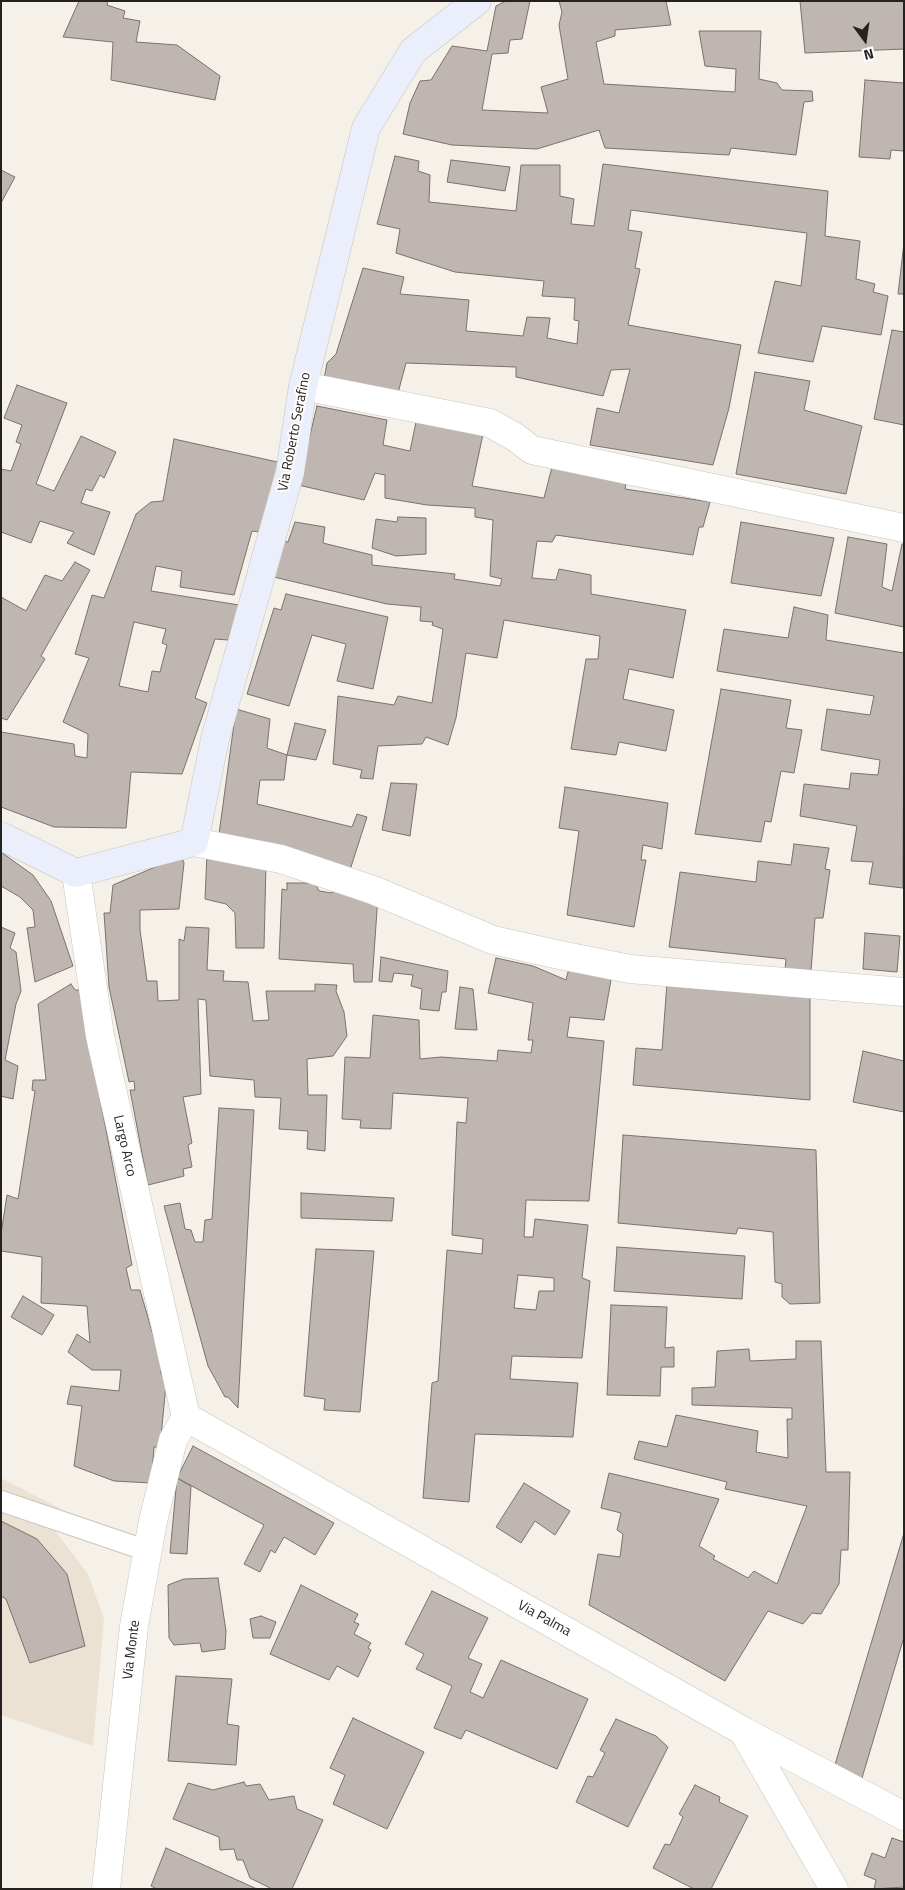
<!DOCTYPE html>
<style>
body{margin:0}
#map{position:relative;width:905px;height:1890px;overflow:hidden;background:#f5f0e8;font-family:"Titillium Web",sans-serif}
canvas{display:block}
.frame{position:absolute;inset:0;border:2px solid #242220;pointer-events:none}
.north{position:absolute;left:840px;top:15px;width:50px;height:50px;-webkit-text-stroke:4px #fffefc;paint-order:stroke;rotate:166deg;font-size:14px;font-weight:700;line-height:20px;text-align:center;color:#242220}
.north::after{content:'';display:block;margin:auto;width:18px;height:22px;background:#242220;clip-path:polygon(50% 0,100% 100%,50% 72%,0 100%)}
</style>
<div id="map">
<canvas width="905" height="1890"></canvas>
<div class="frame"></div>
<div class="north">N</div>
</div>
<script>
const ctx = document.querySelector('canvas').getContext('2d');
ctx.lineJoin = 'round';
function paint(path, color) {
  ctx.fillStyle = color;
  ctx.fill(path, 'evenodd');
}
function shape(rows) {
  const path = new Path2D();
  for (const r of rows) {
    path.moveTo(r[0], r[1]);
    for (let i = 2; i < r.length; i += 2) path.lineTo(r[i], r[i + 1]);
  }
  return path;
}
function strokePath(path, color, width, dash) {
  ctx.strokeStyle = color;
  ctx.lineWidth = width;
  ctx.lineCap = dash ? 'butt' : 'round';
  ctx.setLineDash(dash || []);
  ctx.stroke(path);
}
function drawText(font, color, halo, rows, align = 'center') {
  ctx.font = font + ' "Titillium Web",sans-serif';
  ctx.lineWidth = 4;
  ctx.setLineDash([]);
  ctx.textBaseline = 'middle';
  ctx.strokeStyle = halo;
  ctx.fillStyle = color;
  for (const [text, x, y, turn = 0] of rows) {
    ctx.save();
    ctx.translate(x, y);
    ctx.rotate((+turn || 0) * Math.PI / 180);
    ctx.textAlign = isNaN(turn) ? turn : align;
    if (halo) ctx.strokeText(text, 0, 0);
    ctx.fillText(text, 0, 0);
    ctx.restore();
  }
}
const built = shape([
 [1,1478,61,1509,56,1532,88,1574,104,1619,93,1746,1,1715]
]);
const building = shape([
 [79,1,108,1,107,5,125,11,123,18,140,21,136,42,177,45,220,76,215,100,111,80,113,42,63,37,79,1],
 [506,1,530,1,522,39,510,40,508,53,492,54,482,110,548,113,541,87,568,79,559,25,562,12,559,1,666,1,671,25,615,30,615,36,596,42,604,84,735,92,736,69,705,66,699,31,761,31,759,79,777,83,782,90,812,91,813,101,804,102,796,155,731,148,729,155,605,148,599,130,537,149,452,145,403,134,410,103,420,81,431,80,452,46,487,51,496,6,506,1],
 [800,1,904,1,904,49,805,53,800,1],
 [865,80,904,83,904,151,891,150,890,159,859,157,865,80],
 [395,156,419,161,418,171,430,175,429,202,516,211,521,165,560,165,560,196,574,199,571,224,594,226,603,164,828,191,825,236,860,241,856,279,875,284,873,292,888,296,881,335,822,326,813,362,758,353,775,281,801,286,807,233,631,210,628,230,642,232,635,268,640,269,628,325,741,345,729,408,713,465,590,445,597,408,619,413,630,369,611,370,603,396,516,377,516,367,406,363,398,393,324,379,327,363,336,354,363,268,404,277,400,294,469,300,466,331,523,336,527,317,550,318,547,338,577,344,579,321,574,320,575,298,542,296,544,281,455,272,396,253,400,229,377,224,395,156],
 [451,160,510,167,505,191,447,182,451,160],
 [1,170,15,177,1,203,1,170],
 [904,243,904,294,898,294,904,243],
 [892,330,904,332,904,425,874,419,892,330],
 [755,372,810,381,804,410,862,426,846,494,736,474,755,372],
 [17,385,67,403,36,484,54,491,81,436,116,452,104,478,100,475,92,491,86,489,81,503,110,512,94,555,67,543,74,532,40,521,31,543,1,532,1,469,11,471,21,444,16,442,22,425,4,418,17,385],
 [317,406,387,420,383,445,410,451,416,422,483,434,472,486,544,498,553,463,627,476,625,489,710,502,703,527,699,527,693,555,556,535,552,542,537,541,532,578,556,580,559,569,591,575,591,594,686,610,673,678,629,669,623,699,674,710,666,751,619,742,616,755,571,749,586,659,598,659,600,636,504,620,497,658,466,653,456,718,448,745,426,737,422,744,378,746,373,779,360,778,362,770,333,764,338,696,394,705,398,696,432,703,443,629,432,625,433,622,420,621,421,607,387,604,274,577,282,541,288,542,295,522,325,527,323,543,372,555,372,565,455,574,454,579,500,586,502,579,490,576,493,520,475,517,475,508,427,505,385,498,385,475,375,473,364,500,298,485,317,406],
 [174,439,282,463,265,533,252,531,234,595,180,587,182,571,156,566,151,591,239,605,228,640,215,639,195,698,207,703,182,774,131,772,126,828,54,827,1,807,1,732,74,744,75,756,87,758,88,734,63,722,89,658,75,654,92,595,104,598,136,514,151,502,163,501,174,439],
 [134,622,166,629,162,643,167,645,160,672,152,671,148,692,119,686,134,622],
 [398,517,426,518,426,554,396,556,372,548,376,519,397,522,398,517],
 [741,522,834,538,821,596,731,583,741,522],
 [848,537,887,544,882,587,892,591,902,544,904,544,904,627,835,613,848,537],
 [75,562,90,570,41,656,45,659,7,720,1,718,1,597,26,611,45,575,62,581,75,562],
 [286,594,388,617,373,689,337,681,346,644,312,635,289,706,247,694,274,608,281,610,286,594],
 [794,607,828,615,826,640,904,653,903,888,869,884,873,862,851,861,857,826,800,816,804,784,849,789,851,773,878,775,880,760,821,750,827,709,870,715,874,696,717,671,724,629,788,638,794,607],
 [721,689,791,700,786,728,802,730,794,773,781,771,771,822,765,821,761,842,695,834,721,689],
 [236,709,270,719,267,748,287,755,284,780,260,780,257,804,352,827,357,814,367,817,349,873,219,834,236,709],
 [295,723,326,730,316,760,287,755,295,723],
 [391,783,417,784,410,836,382,830,391,783],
 [565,787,668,803,662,849,643,845,641,860,646,860,634,927,567,915,579,831,559,828,565,787],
 [794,844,829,848,825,869,830,870,823,918,815,918,811,971,785,970,786,959,669,947,680,872,756,882,758,861,791,865,794,844],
 [1,852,33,875,51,901,73,966,35,982,27,928,35,927,33,910,20,897,1,886,1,852],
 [207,853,266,863,264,948,236,948,235,913,226,904,205,899,207,853],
 [181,856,184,863,179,909,140,910,140,930,147,981,157,981,158,1001,179,1000,179,939,184,941,186,927,209,928,207,970,224,971,223,981,248,982,253,1021,269,1020,266,991,315,991,315,984,337,985,336,991,344,1012,347,1036,333,1056,307,1059,308,1095,327,1095,325,1151,307,1149,308,1131,279,1129,281,1098,255,1097,254,1080,210,1076,206,1000,198,999,201,1094,183,1097,192,1143,188,1145,192,1167,183,1169,184,1176,148,1185,130,1090,135,1090,134,1081,129,1082,109,987,104,913,110,913,113,885,181,856],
 [287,883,315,883,319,891,332,893,336,886,378,896,372,982,354,982,353,964,279,959,282,889,287,890,287,883],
 [1,927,15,933,10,948,16,952,21,991,16,1004,5,1060,18,1066,13,1099,1,1096,1,927],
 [865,933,900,936,897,972,863,969,865,933],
 [381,957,448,971,446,992,442,992,439,1011,420,1009,422,989,411,986,413,975,394,973,392,982,379,981,381,957],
 [496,958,533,966,566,980,569,968,612,974,604,1020,570,1017,567,1037,604,1041,589,1201,526,1200,524,1237,533,1237,535,1219,588,1225,582,1278,590,1281,582,1358,512,1356,510,1379,578,1383,573,1437,475,1434,469,1502,423,1498,432,1383,438,1381,447,1250,482,1254,483,1239,452,1235,457,1122,466,1123,468,1098,393,1093,391,1129,360,1128,361,1120,342,1119,345,1057,370,1058,373,1015,419,1020,420,1059,441,1057,497,1061,498,1050,531,1053,533,1040,528,1040,533,1003,488,993,496,958],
 [518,1275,554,1278,554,1291,539,1291,536,1310,514,1308,518,1275],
 [667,983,810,993,810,1100,633,1085,636,1048,662,1050,667,983],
 [71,984,75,990,79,990,132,1265,126,1268,131,1290,140,1290,161,1363,161,1374,167,1374,160,1447,154,1447,151,1483,114,1481,74,1466,82,1406,67,1404,71,1386,119,1391,121,1370,92,1370,68,1352,77,1334,90,1343,87,1306,41,1303,42,1257,1,1251,1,1234,7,1195,18,1199,35,1091,32,1090,33,1080,46,1080,38,1004,71,984],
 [460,987,473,989,477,1030,455,1029,460,987],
 [863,1051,904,1061,904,1112,853,1102,863,1051],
 [219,1108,254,1110,238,1408,228,1397,225,1397,208,1366,164,1206,180,1203,185,1229,191,1230,195,1242,203,1242,205,1220,212,1219,219,1108],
 [623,1135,816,1150,820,1303,790,1304,782,1297,782,1284,775,1282,773,1232,738,1228,736,1234,618,1223,623,1135],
 [301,1193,394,1198,392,1221,301,1218,301,1193],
 [617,1247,745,1256,742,1299,614,1291,617,1247],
 [316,1249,374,1251,360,1412,324,1410,325,1399,304,1396,316,1249],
 [23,1296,54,1315,42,1335,11,1317,23,1296],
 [611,1305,667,1307,665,1348,674,1347,674,1367,661,1367,660,1396,607,1395,611,1305],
 [796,1341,821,1341,826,1472,850,1472,848,1550,841,1550,839,1584,821,1614,812,1613,803,1624,768,1611,725,1681,589,1605,598,1554,620,1557,623,1534,617,1530,621,1513,601,1508,609,1473,719,1499,699,1546,715,1556,713,1559,748,1578,754,1571,777,1584,807,1506,725,1489,727,1482,634,1459,639,1441,667,1447,676,1415,758,1431,756,1452,788,1458,787,1419,792,1419,792,1408,692,1405,692,1388,715,1387,717,1351,749,1349,750,1361,796,1359,796,1341],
 [193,1446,334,1523,315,1555,284,1537,275,1553,271,1550,260,1572,244,1564,264,1525,177,1478,193,1446],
 [177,1478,191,1486,187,1554,170,1553,177,1478],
 [524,1483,570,1511,555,1535,535,1521,521,1543,496,1527,524,1483],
 [1,1521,37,1539,67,1574,85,1646,30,1663,6,1599,1,1596,1,1521],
 [904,1533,904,1637,862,1778,834,1768,904,1533],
 [218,1578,226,1631,225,1649,202,1652,200,1643,174,1645,169,1638,168,1585,184,1579,218,1578],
 [301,1585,358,1614,354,1622,359,1624,354,1634,371,1643,368,1648,371,1650,358,1677,337,1666,329,1680,270,1654,301,1585],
 [432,1591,488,1618,468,1658,482,1664,470,1692,483,1698,501,1660,588,1699,557,1769,466,1730,461,1739,434,1728,452,1686,416,1669,424,1654,405,1644,432,1591],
 [261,1616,276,1622,270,1638,253,1638,250,1619,261,1616],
 [176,1676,232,1679,227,1724,239,1726,236,1765,168,1761,176,1676],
 [353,1718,424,1752,387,1829,333,1804,345,1775,330,1768,353,1718],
 [616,1719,656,1736,668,1747,628,1827,576,1802,588,1776,593,1777,605,1753,600,1750,616,1719],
 [244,1782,246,1786,260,1784,269,1800,294,1796,297,1809,323,1820,292,1889,272,1889,250,1878,243,1860,237,1860,234,1849,220,1850,219,1837,173,1819,188,1783,213,1790,244,1782],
 [695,1785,720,1797,719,1802,748,1816,711,1889,694,1889,653,1868,665,1844,670,1845,683,1817,679,1814,695,1785],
 [892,1838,904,1842,904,1887,874,1889,876,1880,864,1875,872,1853,885,1858,892,1838],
 [166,1848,257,1889,157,1889,151,1886,166,1848]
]);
const service = shape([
 [1,1501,148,1551]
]);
const minor = shape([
 [303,386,490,423,515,437,532,450,904,528],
 [194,842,281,859,373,890,493,940,555,954,630,969,904,992],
 [743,1731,904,1816],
 [106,1889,134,1626,153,1521,173,1440,186,1417]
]);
const tertiary = shape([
 [76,873,100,1036,186,1417,743,1731,834,1889]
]);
const secondary = shape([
 [1,836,76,873,194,842,215,739,290,472,303,386,366,128,413,51,477,1]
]);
const streetNames = [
 ["Via Roberto Serafino",295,432,-79],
 ["Largo Arco",124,1146,77],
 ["Via Palma",544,1619,29],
 ["Via Monte",132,1650,-83]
];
paint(built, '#ebe2d4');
paint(building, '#bfb6b2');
strokePath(building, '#79716e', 1);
strokePath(service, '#c9c5be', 22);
strokePath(minor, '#c9c5be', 29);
strokePath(tertiary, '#c9c5be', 29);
strokePath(secondary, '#c9c5be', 29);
strokePath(service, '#fff', 20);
strokePath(minor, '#fff', 28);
strokePath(tertiary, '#fff', 28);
strokePath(secondary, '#ebeefb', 28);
drawText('14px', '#242220', '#fffefc', streetNames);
</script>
